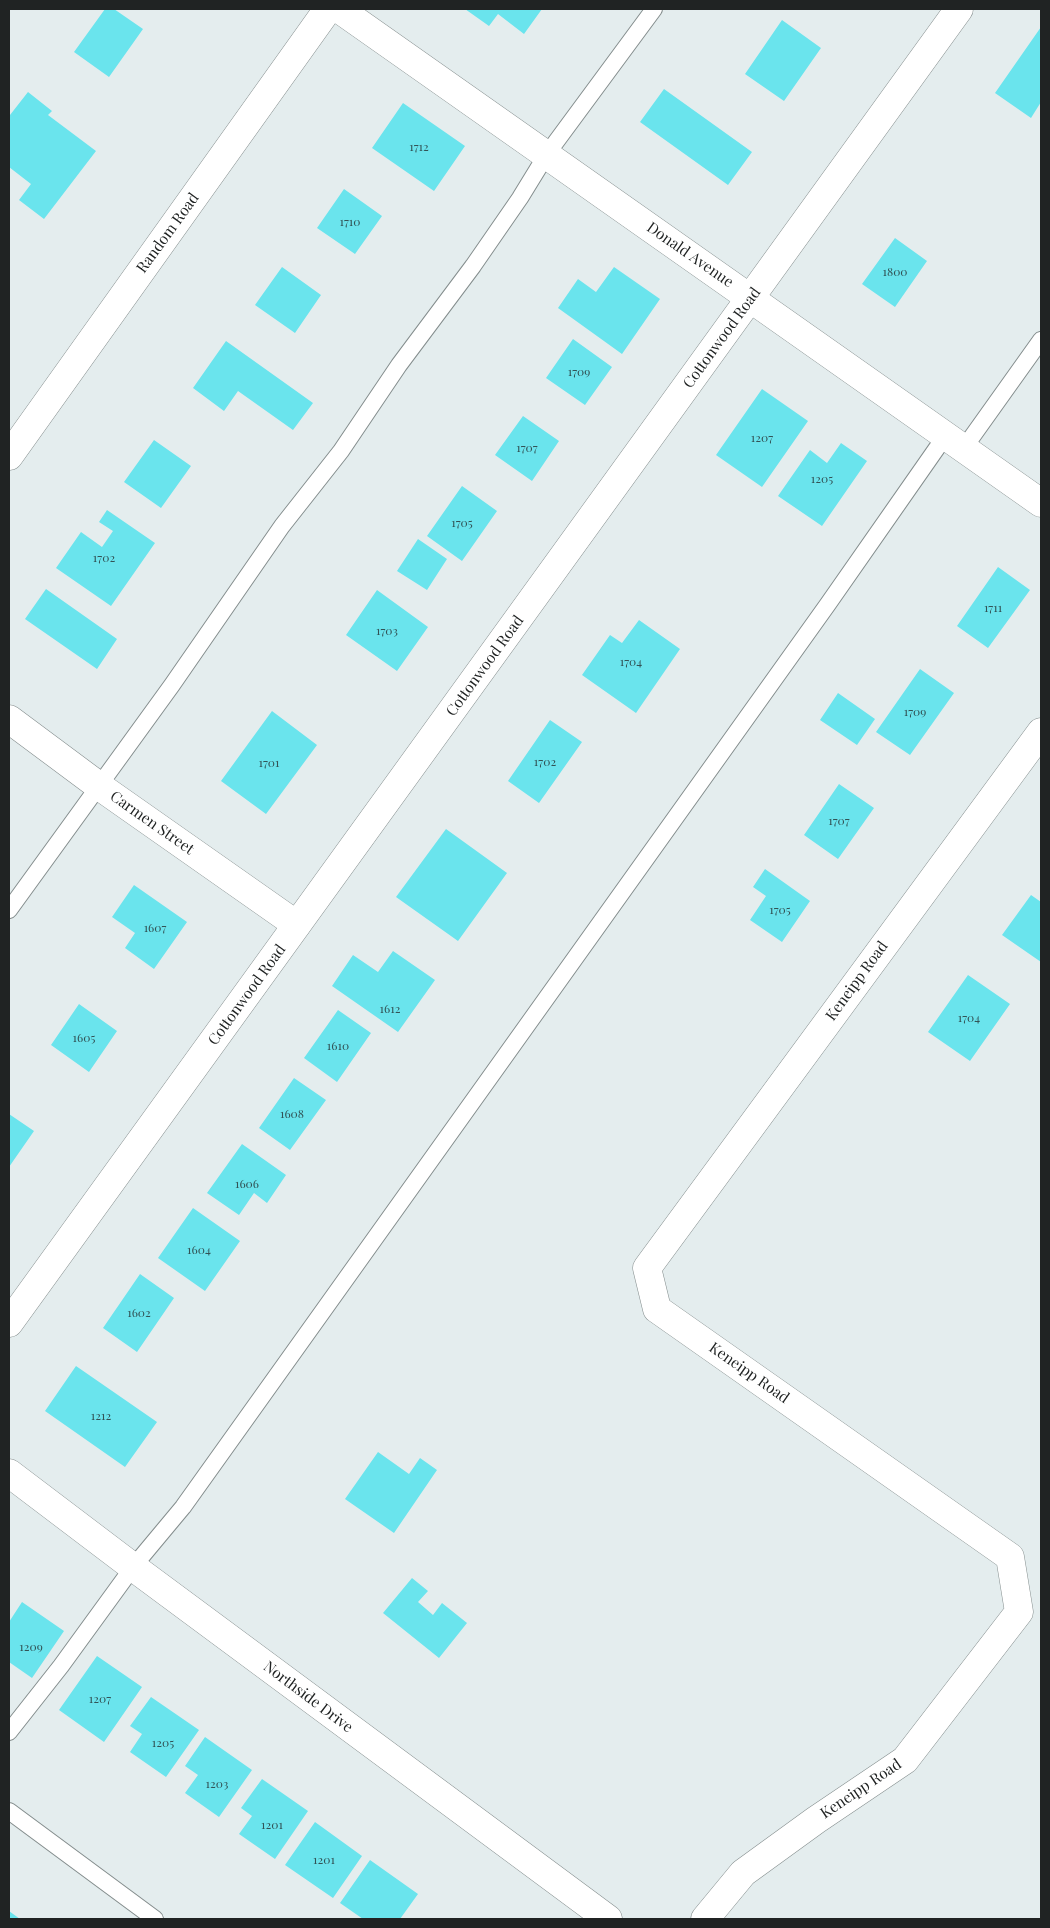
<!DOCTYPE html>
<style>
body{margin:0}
#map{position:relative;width:1050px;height:1928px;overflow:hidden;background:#e4edee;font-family:"Playfair Display",serif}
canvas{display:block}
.frame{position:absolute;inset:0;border:10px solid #202323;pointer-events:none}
</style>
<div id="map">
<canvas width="1050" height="1928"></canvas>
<div class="frame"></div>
</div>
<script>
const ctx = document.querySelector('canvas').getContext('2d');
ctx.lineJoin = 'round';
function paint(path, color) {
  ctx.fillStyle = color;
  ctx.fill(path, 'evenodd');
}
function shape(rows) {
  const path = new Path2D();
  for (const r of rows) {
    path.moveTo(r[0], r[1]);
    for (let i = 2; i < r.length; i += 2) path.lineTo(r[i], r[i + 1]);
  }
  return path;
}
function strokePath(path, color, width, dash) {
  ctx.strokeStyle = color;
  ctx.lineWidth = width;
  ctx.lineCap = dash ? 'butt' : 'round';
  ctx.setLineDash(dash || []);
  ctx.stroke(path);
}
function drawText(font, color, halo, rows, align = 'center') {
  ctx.font = font + ' "Playfair Display",serif';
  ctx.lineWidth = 4.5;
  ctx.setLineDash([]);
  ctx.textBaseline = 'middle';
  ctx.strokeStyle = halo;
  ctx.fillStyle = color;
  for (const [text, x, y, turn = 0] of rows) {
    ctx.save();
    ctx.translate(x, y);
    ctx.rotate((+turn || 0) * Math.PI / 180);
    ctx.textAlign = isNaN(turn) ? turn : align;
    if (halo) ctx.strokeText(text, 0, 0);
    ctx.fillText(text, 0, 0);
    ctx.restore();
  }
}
const building = shape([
 [105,9,114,9,143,29,109,77,74,52],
 [465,9,542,9,524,34,498,14,489,26],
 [782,20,821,48,784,101,745,74],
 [1041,27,1041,102,1031,118,995,93],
 [664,89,752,152,728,185,640,122],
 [28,92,52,111,48,115,96,151,44,219,19,200,31,184,9,167,9,114,10,115],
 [403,103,465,146,434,191,372,148],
 [344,189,382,216,355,254,317,228],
 [895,238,927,261,895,307,862,284],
 [282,267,321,295,295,333,255,305],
 [614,267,660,299,622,354,558,308,578,279,596,292],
 [573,339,612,367,585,405,546,378],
 [226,341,313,403,293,430,238,391,224,411,193,388],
 [762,389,808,421,762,487,716,455],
 [523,416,559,441,532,481,495,455],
 [154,440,191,466,161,508,124,482],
 [841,443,867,461,822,526,778,496,810,450,827,463],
 [462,486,497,511,462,561,427,536],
 [107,510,155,543,111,606,56,568,81,532,102,547,113,531,99,522],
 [418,539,447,559,427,590,397,571],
 [998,567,1030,590,988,648,957,626],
 [46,589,117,639,97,669,25,619],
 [377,590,428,627,397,671,346,635],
 [639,620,680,649,636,713,582,675,610,635,622,643],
 [920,669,954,693,910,755,876,732],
 [838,693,875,719,857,745,820,720],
 [272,711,317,745,266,814,221,781],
 [550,720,582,742,539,803,508,781],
 [839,784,874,808,838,859,804,835],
 [446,829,507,873,458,941,396,897],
 [765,869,810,901,782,942,750,920,766,896,753,887],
 [134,885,187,922,154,969,125,948,135,933,112,917],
 [1031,895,1041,902,1041,962,1002,935],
 [393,951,435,980,398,1032,332,986,353,955,378,972],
 [968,975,1010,1004,970,1061,928,1032],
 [79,1004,117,1031,89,1072,51,1045],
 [338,1010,371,1033,337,1082,304,1058],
 [294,1078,326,1100,290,1150,259,1128],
 [9,1114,34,1131,9,1167],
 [242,1144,286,1175,267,1203,254,1193,239,1215,207,1193],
 [193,1208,240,1241,205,1291,158,1258],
 [140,1274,174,1298,137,1352,103,1328],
 [76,1366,157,1422,125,1467,45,1411],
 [378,1452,409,1474,420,1458,437,1470,394,1533,345,1499],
 [412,1578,428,1591,418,1602,433,1615,442,1603,467,1623,439,1658,383,1613],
 [22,1602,64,1631,32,1678,9,1662,9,1622],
 [97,1656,142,1687,104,1742,59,1710],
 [151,1697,199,1730,166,1777,130,1752,142,1734,130,1726],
 [205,1737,252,1770,219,1817,185,1793,198,1775,185,1766],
 [262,1779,308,1811,275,1859,239,1834,252,1816,241,1808],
 [315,1822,362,1856,333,1898,285,1865],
 [370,1860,418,1894,400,1919,363,1919,340,1903],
 [9,1911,20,1919,9,1919]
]);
const service = shape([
 [964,448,1041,340],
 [9,910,172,685,282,526,341,451,399,365,473,266,520,198,547,154,654,9],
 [9,1732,61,1666,133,1567,183,1507,828,604,946,435],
 [9,1811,155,1919]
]);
const minor = shape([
 [339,9,1041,503],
 [9,456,328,9],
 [9,719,99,786,297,925],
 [9,1323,959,9],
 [9,1473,133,1567,608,1919],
 [705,1919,743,1873,816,1820,905,1760,1019,1612,1010,1557,657,1309,647,1268,1041,732]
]);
const numberNames = [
 ["1712",419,147],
 ["1710",350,222],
 ["1800",895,272],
 ["1709",579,372],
 ["1207",762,438],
 ["1707",527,448],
 ["1205",822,479],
 ["1705",462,523],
 ["1702",104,558],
 ["1711",993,608],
 ["1703",387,631],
 ["1704",631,662],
 ["1709",915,712],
 ["1702",545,762],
 ["1701",269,763],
 ["1707",839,821],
 ["1705",780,910],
 ["1607",155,928],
 ["1612",390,1009],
 ["1704",969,1018],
 ["1605",84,1038],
 ["1610",338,1046],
 ["1608",292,1114],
 ["1606",247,1184],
 ["1604",199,1250],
 ["1602",139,1313],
 ["1212",101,1416],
 ["1209",31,1647],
 ["1207",100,1699],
 ["1205",163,1743],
 ["1203",217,1784],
 ["1201",272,1825],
 ["1201",324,1860]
];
const streetNames = [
 ["Random Road",168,233,-54],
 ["Donald Avenue",690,255,35],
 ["Cottonwood Road",722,338,-54],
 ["Cottonwood Road",485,666,-54],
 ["Carmen Street",152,823,35],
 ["Keneipp Road",857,981,-54],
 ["Cottonwood Road",247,995,-54],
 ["Keneipp Road",749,1373,35],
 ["Northside Drive",308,1697,37],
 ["Keneipp Road",861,1789,-34]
];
paint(building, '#6ae4ed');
strokePath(service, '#848d8d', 18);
strokePath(minor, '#848d8d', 29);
strokePath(service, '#fff', 16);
strokePath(minor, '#fff', 28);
drawText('12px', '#325356', null, numberNames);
drawText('15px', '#202323', '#fff', streetNames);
</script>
